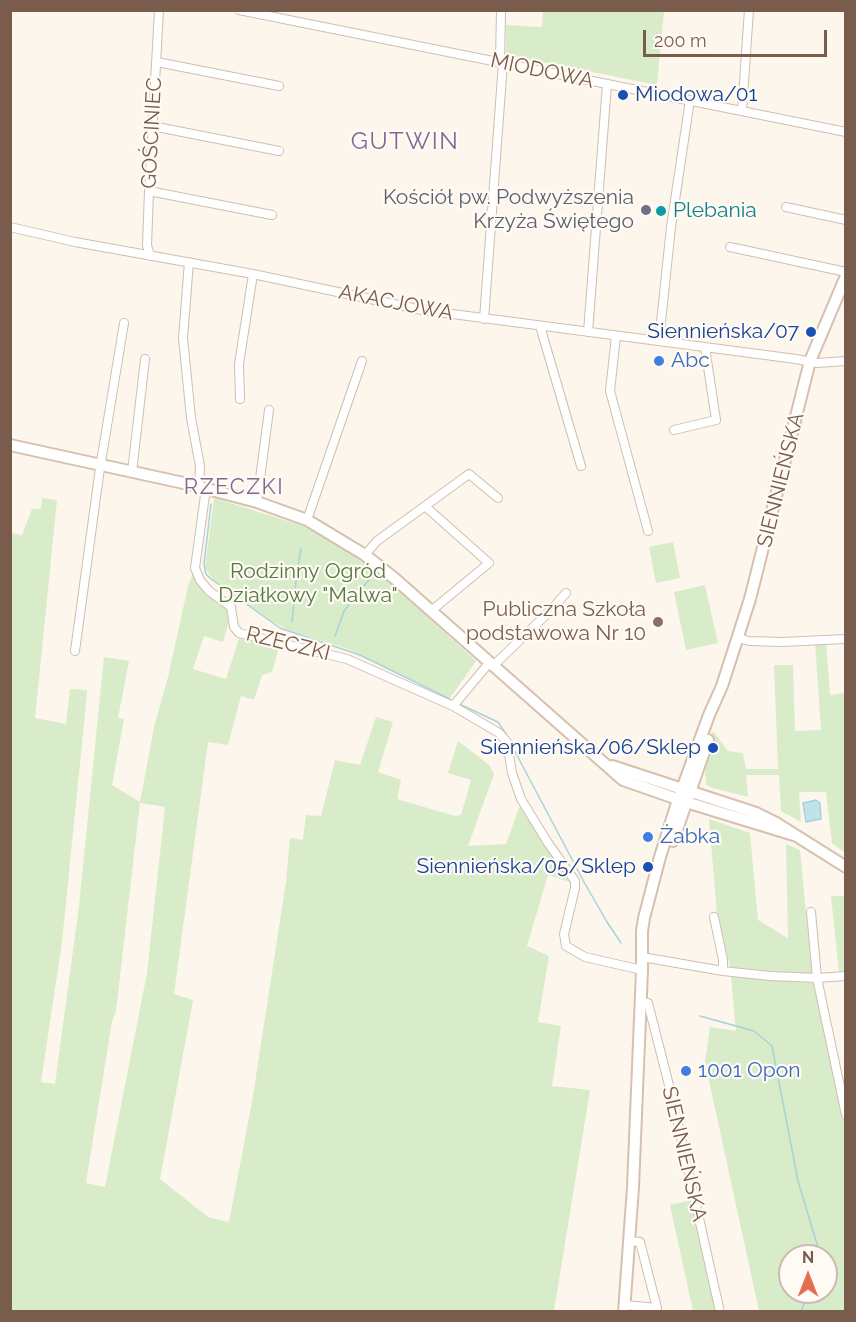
<!DOCTYPE html>
<meta charset="utf-8">
<style>
body{margin:0}
#map{position:relative;width:856px;height:1322px;overflow:hidden;background:#fdf6ec;font-family:Raleway,sans-serif}
canvas{display:block}
.frame{position:absolute;inset:0;border:12px solid #7a5c4d;pointer-events:none}
.north{position:absolute;left:778px;top:1244px;width:60px;height:60px;box-sizing:border-box;background:#fffaf3;border:2px solid #cabbb1;border-radius:50%;rotate:0deg;font-size:16px;font-weight:700;line-height:24px;text-align:center;color:#7a5c4d}
.north::after{content:'';display:block;margin:auto;width:21px;height:27px;background:#e76f51;clip-path:polygon(50% 0,100% 100%,50% 72%,0 100%)}
.scale{position:absolute;left:643px;top:30px;width:184px;height:27px;box-sizing:border-box;border:3px solid #7a5c4d;border-top:0;padding-left:8px;font-size:18px;line-height:21px;white-space:nowrap;color:#7a5c4d;-webkit-text-stroke:4px #fffaf3;paint-order:stroke}
</style>
<div id="map">
<canvas width="856" height="1322"></canvas>
<div class="frame"></div>
<div class="north">N</div>
<div class="scale">200 m</div>
</div>
<script>
const ctx = document.querySelector('canvas').getContext('2d');
ctx.lineJoin = 'round';
function paint(path, color) {
  ctx.fillStyle = color;
  ctx.fill(path, 'evenodd');
}
function shape(rows) {
  const path = new Path2D();
  for (const r of rows) {
    path.moveTo(r[0], r[1]);
    for (let i = 2; i < r.length; i += 2) path.lineTo(r[i], r[i + 1]);
  }
  return path;
}
function strokePath(path, color, width, dash) {
  ctx.strokeStyle = color;
  ctx.lineWidth = width;
  ctx.lineCap = dash ? 'butt' : 'round';
  ctx.setLineDash(dash || []);
  ctx.stroke(path);
}
function drawText(font, color, halo, rows, align = 'center') {
  ctx.font = font + ' Raleway,sans-serif';
  ctx.lineWidth = 4.5;
  ctx.setLineDash([]);
  ctx.textBaseline = 'middle';
  ctx.strokeStyle = halo;
  ctx.fillStyle = color;
  for (const [text, x, y, turn = 0] of rows) {
    ctx.save();
    ctx.translate(x, y);
    ctx.rotate((+turn || 0) * Math.PI / 180);
    ctx.textAlign = isNaN(turn) ? turn : align;
    if (halo) ctx.strokeText(text, 0, 0);
    ctx.fillText(text, 0, 0);
    ctx.restore();
  }
}
const green = shape([
 [543,11,664,11,657,85,506,55,506,25,542,27],
 [42,498,57,500,35,718,66,724,70,689,87,690,87,694,62,942,41,1082,55,1084,79,906,104,657,129,661,118,718,124,719,112,785,140,802,154,727,168,677,188,586,195,568,229,610,230,618,223,642,204,636,193,669,226,679,239,638,279,648,272,672,262,675,254,700,241,696,228,745,208,742,174,994,193,1000,160,1179,208,1217,229,1222,252,1102,286,882,290,838,303,840,306,815,321,816,335,760,360,765,376,717,393,722,378,772,401,780,397,799,455,816,461,815,471,780,448,773,458,741,489,765,494,774,468,846,506,844,519,808,522,808,572,883,548,875,527,946,549,956,538,1022,561,1026,552,1086,590,1090,554,1311,11,1312,10,533,22,535,32,509,41,509],
 [140,803,165,807,147,973,105,1187,86,1183,112,1021,116,1011],
 [214,498,303,526,335,542,354,553,396,588,476,661,450,698,351,650,289,630,271,621,213,580,205,567],
 [673,542,680,578,656,583,649,547],
 [705,585,718,643,686,650,674,592],
 [815,642,826,642,830,695,845,693,845,853,832,843,826,792,799,792,801,822,781,811,779,775,746,775,748,797,713,788,706,785,705,768,713,731,728,751,743,753,746,769,778,769,774,665,793,665,795,731,821,730],
 [709,819,750,833,758,920,788,938,786,844,800,850,812,975,730,967,717,915],
 [831,896,845,896,845,971,839,972],
 [731,976,813,983,845,1126,845,1311,759,1311,705,1062,710,1027,736,1031],
 [790,1256,826,1256,826,1292,790,1292],
 [691,1200,716,1311,693,1311,670,1205]
]);
const water = shape([
 [816,800,820,803,821,819,806,822,803,803,816,800]
]);
const stream = shape([
 [211,504,204,564,206,574,211,579,280,628,360,655,450,699],
 [298,567,301,548],
 [352,600,374,574],
 [292,622,297,571],
 [335,636,344,611,349,605],
 [459,704,498,722,508,737],
 [511,744,584,882,607,922,621,943],
 [700,1016,754,1031,772,1046,798,1181,817,1244,818,1256],
 [801,1312,808,1292]
]);
const minor = shape([
 [239,10,846,132],
 [157,62,279,86],
 [500,62,501,10],
 [742,111,749,10],
 [152,126,279,151],
 [149,191,272,215],
 [786,207,846,220],
 [10,227,75,242,253,274,422,310,796,359,817,363,846,361],
 [730,247,846,272],
 [150,256,147,245,149,191,159,10],
 [189,262,183,338,191,418,200,466,199,487],
 [484,319,503,63],
 [540,326,581,466],
 [588,332,607,84],
 [616,336,610,391,648,531],
 [659,341,671,227,690,100],
 [240,399,239,364,253,274],
 [674,430,716,420,705,347],
 [132,472,145,359],
 [206,488,195,568,200,580,209,591,231,607,234,627,239,633,347,659,453,706,499,733,507,742,512,773,521,799,548,843,575,881,575,888,564,934,566,946,585,957,642,970],
 [257,502,269,410],
 [426,507,489,563,431,611],
 [307,520,362,361],
 [365,555,377,541,469,474,498,498],
 [738,638,749,641,782,642,846,639],
 [75,651,100,468,124,323],
 [494,665,551,610,566,593],
 [453,706,490,662],
 [811,912,817,978,846,1115],
 [714,917,723,960,723,971],
 [642,957,723,971,770,976,817,978,846,976],
 [641,1002,648,1003,671,1093,720,1312],
 [625,1305,657,1308,640,1242,630,1241]
]);
const secondary = shape([
 [10,445,188,484,257,502,307,520,365,555,394,578,623,780,686,802,797,836],
 [612,766,756,813,776,823,846,867],
 [673,841,708,740],
 [624,1312,633,1187,642,970,642,931,644,918,660,857,677,803,709,715,722,686,750,599,810,361,846,276]
]);
const markers = [
 [623,95,6,"#1a4fb4"],
 [646,210,6,"#6b7280"],
 [661,211,6,"#0f9aa8"],
 [811,332,6,"#1a4fb4"],
 [659,361,6,"#3f7fe0"],
 [658,622,6,"#8d6e63"],
 [713,748,6,"#1a4fb4"],
 [648,837,6,"#3f7fe0"],
 [648,867,6,"#1a4fb4"],
 [686,1071,6,"#3f7fe0"]
];
const streetNames = [
 ["MIODOWA",542,71,12],
 ["GOŚCINIEC",152,133,-87],
 ["AKACJOWA",396,303,11],
 ["SIENNIEŃSKA",781,480,-76],
 ["RZECZKI",288,644,14],
 ["SIENNIEŃSKA",684,1154,77]
];
const transitNames = [
 ["Miodowa/01",635,95,"left"],
 ["Siennieńska/07",799,332],
 ["Siennieńska/06/Sklep",701,748],
 ["Siennieńska/05/Sklep",636,867]
];
const worshipNames = [
 ["Kościół pw. Podwyższenia",634,198],
 ["Krzyża Świętego",634,222]
];
const cultureNames = [
 ["Plebania",673,211]
];
const shopNames = [
 ["Abc",671,361],
 ["Żabka",660,837],
 ["1001 Opon",698,1071]
];
const parkNames = [
 ["Rodzinny Ogród",308,572],
 ["Działkowy \"Malwa\"",308,596]
];
const educationNames = [
 ["Publiczna Szkoła",646,610],
 ["podstawowa Nr 10",646,634]
];
const neighbourhoodNames = [
 ["RZECZKI",234,487]
];
const quarterNames = [
 ["GUTWIN",405,142]
];
paint(green, '#d8ecc9');
paint(water, '#bfe3e8');
strokePath(water, '#a5d3da', 1.5);
strokePath(stream, '#a5d3da', 1.5);
strokePath(minor, '#d1beb0', 10);
strokePath(secondary, '#d6c0b0', 14);
strokePath(minor, '#fff', 8);
strokePath(secondary, '#fff', 10);
for (const [x, y, r, color] of markers) {
  const dot = new Path2D();
  dot.arc(x, y, r, 0, 2 * Math.PI);
  ctx.fillStyle = color;
  ctx.fill(dot);
  strokePath(dot, '#fffaf3', 2);
}
drawText('21px', '#7a5c4d', '#fffaf3', streetNames);
drawText('21px', '#164399', '#fffaf3', transitNames, 'right');
drawText('21px', '#5b616d', '#fffaf3', worshipNames, 'right');
drawText('21px', '#0d838f', '#fffaf3', cultureNames, 'left');
drawText('21px', '#366cbe', '#fffaf3', shopNames, 'left');
drawText('21px', '#537a41', '#fffaf3', parkNames);
drawText('21px', '#785e54', '#fffaf3', educationNames, 'right');
ctx.letterSpacing = '1.5px';
drawText('22px', '#846695', '#fffaf3', neighbourhoodNames);
ctx.letterSpacing = '0px';
ctx.letterSpacing = '1.5px';
drawText('24px', '#846695', '#fffaf3', quarterNames);
ctx.letterSpacing = '0px';
</script>
